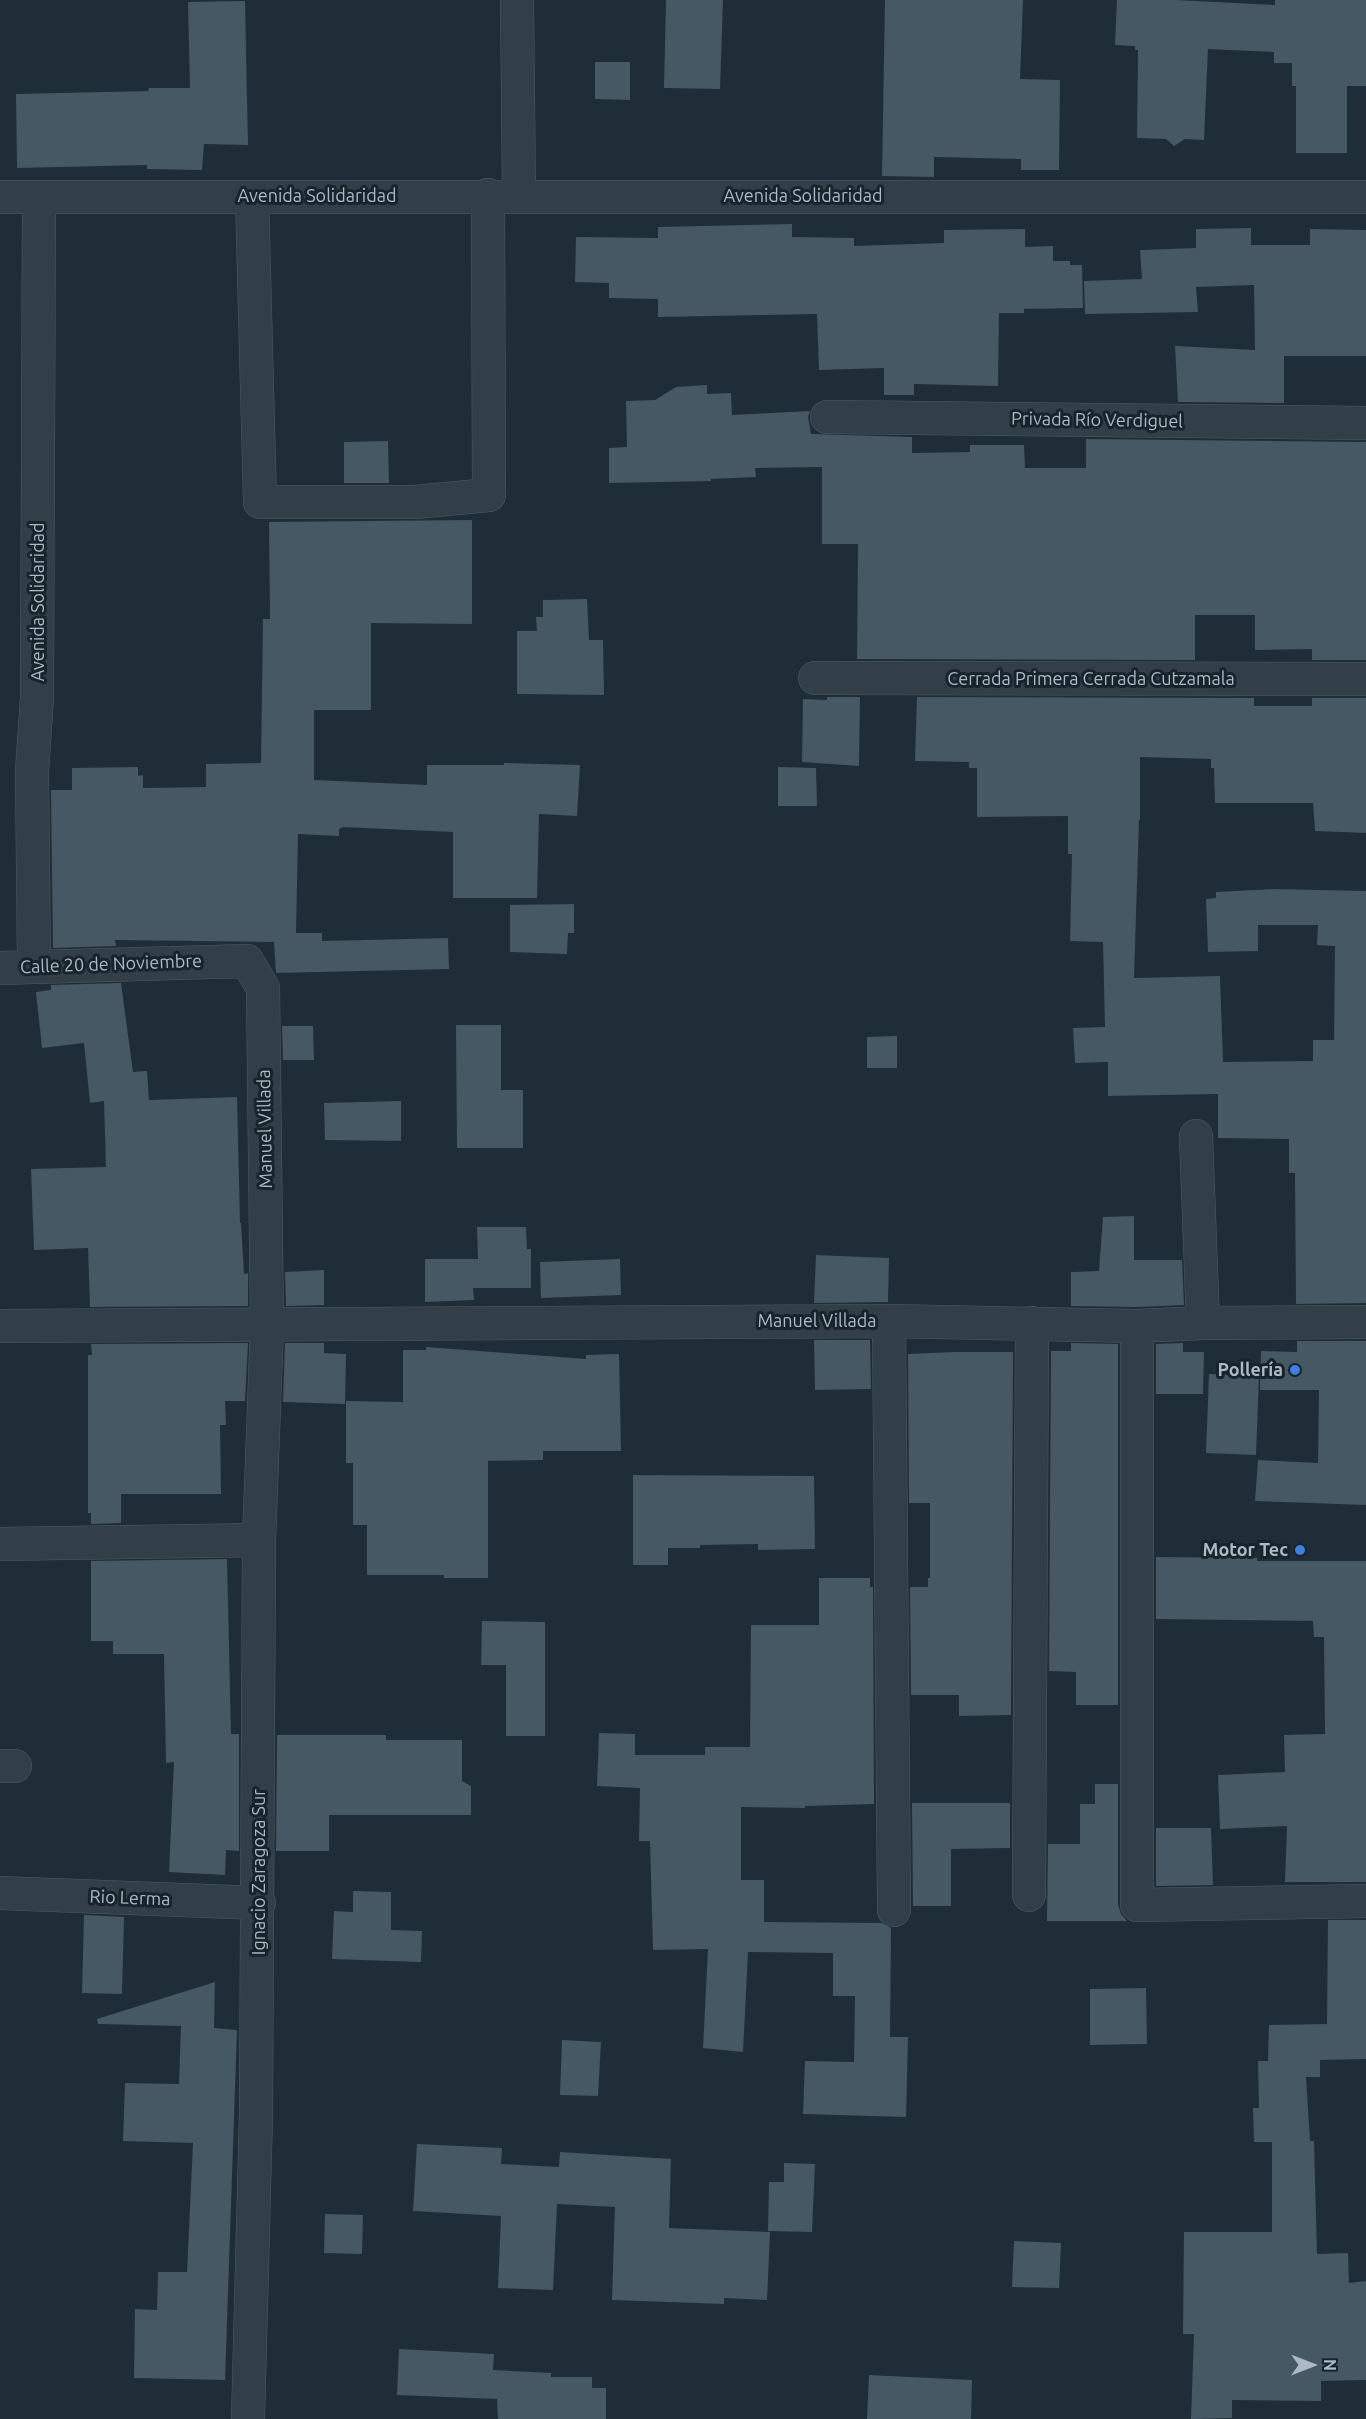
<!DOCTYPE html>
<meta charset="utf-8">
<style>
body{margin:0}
#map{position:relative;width:1366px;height:2419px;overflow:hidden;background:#1e2d38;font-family:Ubuntu,sans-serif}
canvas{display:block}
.north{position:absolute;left:1282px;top:2335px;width:60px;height:60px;-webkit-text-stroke:4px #17242c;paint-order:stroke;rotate:90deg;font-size:16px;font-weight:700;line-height:24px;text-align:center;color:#abbac5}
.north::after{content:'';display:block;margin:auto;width:21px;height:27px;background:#abbac5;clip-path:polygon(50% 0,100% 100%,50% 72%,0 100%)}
</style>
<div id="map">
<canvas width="1366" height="2419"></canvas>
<div class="north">N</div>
</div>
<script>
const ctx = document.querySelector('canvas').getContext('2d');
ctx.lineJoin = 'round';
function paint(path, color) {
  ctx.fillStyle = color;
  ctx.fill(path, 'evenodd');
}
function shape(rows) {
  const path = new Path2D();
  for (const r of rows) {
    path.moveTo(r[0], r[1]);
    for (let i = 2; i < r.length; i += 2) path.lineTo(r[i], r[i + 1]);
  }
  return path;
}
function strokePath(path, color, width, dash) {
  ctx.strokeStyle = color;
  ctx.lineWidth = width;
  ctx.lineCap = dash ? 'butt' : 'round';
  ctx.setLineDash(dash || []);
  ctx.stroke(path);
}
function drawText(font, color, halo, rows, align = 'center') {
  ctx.font = font + ' Ubuntu,sans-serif';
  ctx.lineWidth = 6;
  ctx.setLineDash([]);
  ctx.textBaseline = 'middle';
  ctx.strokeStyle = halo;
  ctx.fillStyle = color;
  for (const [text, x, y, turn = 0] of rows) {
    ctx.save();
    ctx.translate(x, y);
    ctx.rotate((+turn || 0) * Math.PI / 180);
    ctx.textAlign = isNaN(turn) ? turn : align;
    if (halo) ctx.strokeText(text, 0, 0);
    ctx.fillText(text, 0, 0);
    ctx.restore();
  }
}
const building = shape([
 [666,0,723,0,720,89,664,88],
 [885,0,1023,0,1020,79,1060,80,1059,170,1021,170,1021,159,934,157,934,177,882,176],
 [1117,0,1175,0,1275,5,1275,0,1366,0,1366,86,1347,86,1347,153,1296,153,1296,86,1292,86,1292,63,1274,63,1274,52,1208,49,1204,140,1185,139,1174,146,1166,139,1137,138,1138,50,1135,50,1135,46,1115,45],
 [245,1,248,145,204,144,202,170,147,169,147,165,17,168,16,94,148,91,149,88,190,88,188,2],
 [595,62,630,62,630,100,595,99],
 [792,224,792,237,854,238,854,246,944,243,944,230,1025,229,1025,247,1053,246,1053,261,1070,261,1070,265,1082,265,1083,308,1024,309,1024,313,999,313,998,386,914,384,914,395,884,395,884,368,819,370,817,314,658,317,658,299,609,298,609,283,575,282,576,237,658,238,658,227],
 [1251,228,1251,245,1310,245,1310,229,1366,230,1366,356,1284,356,1284,403,1178,402,1175,346,1255,350,1254,285,1196,287,1198,312,1085,314,1084,281,1142,279,1140,250,1196,248,1196,229],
 [707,385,707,394,731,393,732,415,810,411,808,417,811,434,912,437,912,453,970,452,970,445,1024,445,1025,468,1086,468,1086,439,1366,442,1366,660,1312,660,1312,649,1255,650,1255,615,1195,615,1195,660,857,659,858,544,822,544,822,467,755,468,756,477,711,479,711,481,609,483,609,448,627,447,626,401,655,400,676,387],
 [388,441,389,483,344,483,344,442],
 [472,520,472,624,371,623,371,710,314,710,314,780,427,785,427,765,504,765,504,763,580,765,577,816,539,814,537,898,453,898,453,832,343,827,339,829,339,836,298,834,296,933,322,933,322,941,448,938,449,969,276,973,274,942,115,940,116,946,53,948,51,790,72,790,72,768,138,767,138,776,143,775,143,788,206,787,206,764,261,763,263,619,270,619,269,522],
 [587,599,589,640,603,640,604,695,517,694,517,631,537,631,536,617,543,617,543,600],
 [827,697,860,697,859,766,802,762,803,699,827,700],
 [917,697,1254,698,1254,706,1312,706,1312,698,1366,698,1366,833,1315,831,1313,803,1215,803,1214,768,1211,768,1211,759,1140,757,1140,820,1139,820,1134,978,1220,976,1223,1062,1313,1061,1313,1040,1334,1040,1335,946,1317,945,1318,925,1258,925,1258,951,1208,952,1206,899,1216,898,1216,892,1274,889,1366,891,1366,1303,1296,1304,1295,1173,1289,1173,1289,1139,1218,1138,1218,1094,1108,1096,1108,1062,1075,1063,1073,1028,1105,1027,1103,942,1070,941,1072,854,1068,854,1068,816,977,817,977,768,969,768,969,762,915,761],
 [778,767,816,768,817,806,778,806],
 [574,904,574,933,568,933,567,954,510,952,510,905],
 [121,983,133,1072,147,1071,149,1100,237,1097,240,1223,241,1223,244,1274,248,1273,248,1306,90,1307,88,1248,34,1250,31,1169,106,1167,104,1101,90,1103,84,1043,42,1048,36,992,51,990,51,985],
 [456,1025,501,1025,501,1090,523,1090,523,1148,457,1148],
 [282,1026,313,1026,314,1060,283,1060],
 [897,1036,897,1068,867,1068,867,1037],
 [401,1101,401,1141,325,1140,324,1103],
 [1134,1216,1134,1260,1182,1260,1184,1305,1137,1307,1071,1306,1071,1272,1099,1271,1103,1217],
 [477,1227,526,1227,527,1249,531,1249,531,1288,473,1288,474,1300,425,1302,425,1259,478,1259],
 [816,1255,889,1258,888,1302,814,1303],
 [620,1259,621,1295,541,1298,540,1262],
 [324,1270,324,1305,286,1306,285,1272],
 [814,1340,870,1340,871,1389,815,1390],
 [1297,1341,1366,1341,1366,1505,1255,1501,1258,1460,1318,1463,1319,1390,1260,1390,1261,1351,1297,1352],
 [248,1343,245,1401,225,1401,226,1425,220,1425,221,1494,121,1494,121,1523,91,1524,91,1513,88,1513,88,1355,92,1355,91,1344],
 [285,1343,324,1343,324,1353,346,1354,345,1404,283,1402],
 [1071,1343,1118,1344,1118,1705,1076,1705,1076,1672,1049,1671,1051,1351,1071,1351],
 [1183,1343,1183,1352,1204,1352,1203,1394,1156,1394,1156,1344],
 [426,1347,586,1359,586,1355,619,1354,621,1451,543,1451,543,1460,488,1461,488,1578,444,1578,444,1575,367,1575,367,1525,353,1525,353,1463,346,1463,346,1401,403,1402,403,1350,426,1350],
 [954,1352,1013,1352,1011,1715,959,1716,959,1695,911,1695,910,1587,928,1587,928,1578,930,1578,930,1503,909,1503,908,1354],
 [1209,1374,1259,1376,1256,1455,1206,1453],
 [633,1475,814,1476,815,1549,758,1550,758,1544,700,1545,700,1548,668,1548,668,1565,633,1565],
 [1156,1557,1257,1558,1257,1561,1366,1561,1366,1882,1285,1882,1287,1826,1220,1829,1218,1775,1285,1772,1284,1735,1325,1734,1324,1637,1314,1637,1313,1621,1156,1619],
 [227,1559,231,1734,239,1734,239,1851,226,1850,225,1875,169,1872,174,1762,166,1763,164,1654,113,1654,113,1641,91,1641,91,1561],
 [819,1578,870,1578,870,1587,873,1587,874,1804,805,1806,805,1808,741,1807,741,1880,764,1880,764,1922,882,1923,891,1928,890,2037,908,2037,906,2117,803,2114,805,2061,854,2062,855,1996,833,1996,833,1953,748,1952,743,2052,703,2048,708,1949,653,1950,650,1841,639,1841,640,1788,597,1786,599,1733,635,1734,635,1755,705,1755,705,1747,750,1747,751,1625,819,1625],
 [482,1621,545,1622,545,1736,506,1736,506,1665,481,1665],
 [277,1735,386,1735,386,1740,462,1740,462,1781,471,1786,471,1815,329,1815,329,1851,276,1851],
 [1095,1784,1118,1784,1118,1905,1121,1914,1127,1921,1047,1921,1048,1844,1080,1844,1080,1804,1095,1804],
 [912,1803,1010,1803,1010,1848,951,1849,951,1906,913,1906],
 [1156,1828,1211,1828,1213,1885,1156,1886],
 [353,1891,391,1892,391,1930,422,1931,421,1962,332,1959,334,1911,353,1912],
 [84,1915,124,1917,122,1994,82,1993],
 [1328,1920,1366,1920,1366,2059,1320,2060,1320,2077,1306,2077,1310,2141,1314,2141,1317,2254,1348,2253,1349,2283,1366,2281,1366,2380,1321,2381,1321,2401,1232,2400,1232,2418,1191,2419,1194,2334,1183,2334,1184,2232,1272,2232,1272,2142,1254,2142,1253,2108,1259,2108,1258,2061,1268,2061,1269,2025,1327,2024],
 [215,1982,214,2028,237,2030,225,2380,134,2378,135,2309,157,2310,158,2272,187,2272,193,2143,123,2141,125,2083,179,2084,181,2026,98,2024,97,2019],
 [1146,1988,1147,2044,1090,2045,1090,1989],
 [562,2040,601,2042,598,2096,560,2095],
 [417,2144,502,2148,501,2164,559,2167,560,2152,671,2159,669,2228,770,2232,767,2300,724,2298,724,2304,612,2300,615,2207,557,2204,553,2290,498,2288,501,2216,413,2211],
 [784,2163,815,2164,812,2232,768,2231,769,2182,784,2182],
 [325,2214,363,2215,362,2254,324,2253],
 [1014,2241,1061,2243,1059,2288,1012,2287],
 [399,2349,494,2354,493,2370,551,2373,551,2377,592,2377,592,2388,606,2388,606,2419,498,2419,497,2399,397,2395],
 [869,2375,972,2380,971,2419,867,2419]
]);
const minor = shape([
 [517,0,519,195],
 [0,197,1366,197],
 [252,197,260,502,415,502,489,495,488,195],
 [827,417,1366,423],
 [815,678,1366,679],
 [34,967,32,771,37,698,39,197],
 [0,968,247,961,263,988,267,1326,259,1540,256,2114,248,2419],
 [1196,1136,1203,1323],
 [889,1321,894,1910],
 [0,1326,889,1321,1137,1326,1203,1323,1366,1322],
 [1137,1326,1137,1905,1366,1901],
 [0,1544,259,1540],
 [0,1766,15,1766],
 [0,1893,259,1903],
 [1029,1895,1032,1323]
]);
const markers = [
 [1295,1370,6,"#3f7fe0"],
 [1300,1550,6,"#3f7fe0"]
];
const streetNames = [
 ["Avenida Solidaridad",317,196],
 ["Avenida Solidaridad",803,196],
 ["Privada Río Verdiguel",1097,420,1],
 ["Avenida Solidaridad",38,602,-90],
 ["Cerrada Primera Cerrada Cutzamala",1091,679],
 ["Calle 20 de Noviembre",111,964,-2],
 ["Manuel Villada",265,1129,-91],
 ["Manuel Villada",817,1321],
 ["Ignacio Zaragoza Sur",259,1872,-90],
 ["Rio Lerma",130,1898,2]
];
const poiNames = [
 ["Pollería",1283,1370],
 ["Motor Tec",1288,1550]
];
paint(building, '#465864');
strokePath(minor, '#4f5d66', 34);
strokePath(minor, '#323f48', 33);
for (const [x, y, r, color] of markers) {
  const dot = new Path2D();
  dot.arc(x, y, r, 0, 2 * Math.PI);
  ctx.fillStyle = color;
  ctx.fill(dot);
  strokePath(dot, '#17242c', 2);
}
drawText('18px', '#abbac5', '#17242c', streetNames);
drawText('bold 18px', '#abbac5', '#17242c', poiNames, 'right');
</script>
